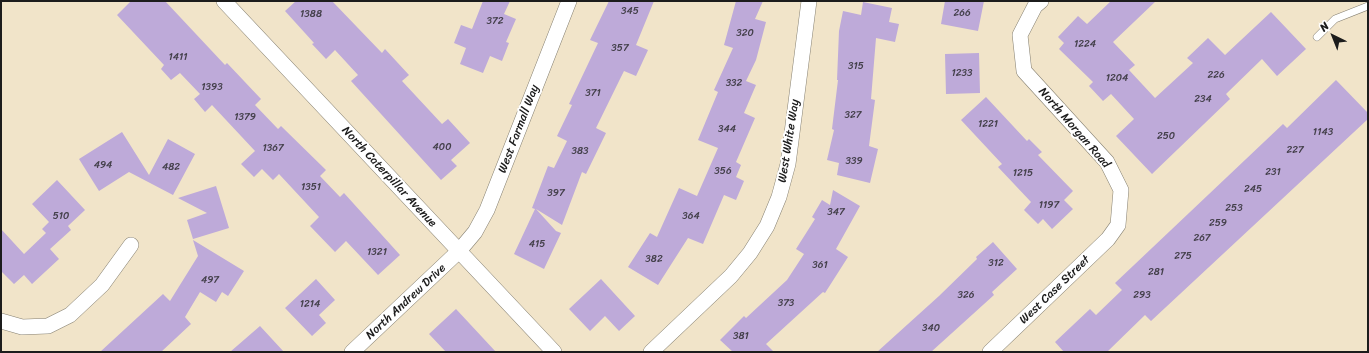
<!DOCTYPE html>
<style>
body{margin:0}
#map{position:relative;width:1369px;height:353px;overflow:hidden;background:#f1e4c9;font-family:Sriracha,sans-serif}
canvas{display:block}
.frame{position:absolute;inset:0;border:2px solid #1c1c1c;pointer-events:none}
.north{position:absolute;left:1313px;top:16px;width:40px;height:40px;-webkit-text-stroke:3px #fff;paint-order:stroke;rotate:317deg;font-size:11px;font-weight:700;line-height:16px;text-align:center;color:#1c1c1c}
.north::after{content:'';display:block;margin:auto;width:14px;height:18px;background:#1c1c1c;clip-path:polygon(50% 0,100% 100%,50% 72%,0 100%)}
</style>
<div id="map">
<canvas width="1369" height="353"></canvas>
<div class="frame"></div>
<div class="north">N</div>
</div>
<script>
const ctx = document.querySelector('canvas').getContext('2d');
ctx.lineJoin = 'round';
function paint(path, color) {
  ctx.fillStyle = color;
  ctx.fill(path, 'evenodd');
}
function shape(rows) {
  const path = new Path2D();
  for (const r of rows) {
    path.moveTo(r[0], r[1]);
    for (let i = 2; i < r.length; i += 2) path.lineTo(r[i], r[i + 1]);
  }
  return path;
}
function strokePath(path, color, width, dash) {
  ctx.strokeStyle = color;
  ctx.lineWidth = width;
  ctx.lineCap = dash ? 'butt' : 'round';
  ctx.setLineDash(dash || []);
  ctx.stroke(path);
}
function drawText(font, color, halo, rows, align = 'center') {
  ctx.font = font + ' Sriracha,sans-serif';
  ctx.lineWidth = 4;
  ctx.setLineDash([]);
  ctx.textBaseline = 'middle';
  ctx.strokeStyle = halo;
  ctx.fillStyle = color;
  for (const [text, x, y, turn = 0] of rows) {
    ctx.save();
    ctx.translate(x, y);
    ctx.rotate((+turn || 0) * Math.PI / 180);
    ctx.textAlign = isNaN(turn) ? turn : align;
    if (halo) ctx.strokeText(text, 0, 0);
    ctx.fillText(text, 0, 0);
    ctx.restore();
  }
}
const building = shape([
 [131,1,165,1,225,65,227,63,261,99,255,105,278,129,281,126,326,170,320,176,340,197,344,193,400,255,378,275,346,241,335,252,310,226,319,217,279,174,273,180,262,169,254,177,241,164,255,151,212,105,205,112,194,99,200,94,180,73,171,80,161,69,164,65,117,15],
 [296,1,332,1,382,53,385,49,409,75,402,81,442,124,448,119,470,143,451,160,457,166,441,180,351,81,358,75,335,50,326,59,312,44,314,43,285,11],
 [483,1,510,1,504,14,516,19,506,42,509,43,502,61,490,56,483,73,460,64,466,48,454,43,461,25,472,29],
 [609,1,654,1,636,45,648,50,636,76,624,71,621,77,596,128,606,133,586,174,582,172,562,225,536,209,556,231,561,233,544,269,514,254,535,209,532,208,548,166,554,168,567,141,557,136,572,105,569,104,598,43,590,40],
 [736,1,763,1,755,19,766,22,756,60,746,81,756,85,744,113,755,118,736,162,741,165,736,177,744,181,736,200,724,195,703,244,688,238,658,285,628,267,650,233,657,237,679,188,697,196,718,148,698,140,718,92,714,90,733,48,724,45],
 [945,1,984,1,978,31,941,24],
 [1111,1,1156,1,1113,42,1135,65,1129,70,1155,98,1193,63,1187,58,1208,38,1225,55,1271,12,1306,49,1277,76,1262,59,1226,94,1230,99,1152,174,1116,136,1134,119,1111,94,1103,101,1089,86,1093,82,1059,49,1064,43,1058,37,1078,16,1087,24],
 [863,2,892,8,889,22,899,24,895,42,876,38,871,99,875,100,869,146,878,149,870,183,837,175,839,163,827,160,834,130,832,129,838,80,837,80,839,31,843,11,861,15],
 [979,53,980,93,946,94,945,54],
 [1336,80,1368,113,1368,119,1151,321,1145,315,1107,352,1064,352,1055,342,1090,309,1096,315,1122,290,1115,283,1283,124,1287,128],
 [986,97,1027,141,1029,139,1042,152,1038,155,1073,191,1064,200,1073,209,1052,229,1043,219,1038,224,1024,210,1031,202,998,167,1002,164,961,120],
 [122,132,149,175,168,139,195,154,173,195,129,172,99,191,79,159],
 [57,180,85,210,68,226,71,230,50,249,59,259,32,284,24,275,14,284,1,271,1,229,24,254,46,233,42,229,49,222,32,204],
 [216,186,229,228,193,239,187,220,207,213,178,198],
 [833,190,860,206,836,249,848,257,825,293,823,292,766,344,774,352,733,352,720,340,744,316,746,318,787,280,804,254,796,249,815,219,812,217,822,200,830,205],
 [193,240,244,271,228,296,222,292,216,302,200,292,185,317,191,324,161,352,100,352,163,294,170,301,198,256],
 [993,242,1017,269,992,292,994,295,931,352,877,352,939,296,977,259,976,257],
 [316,279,335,300,319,315,326,323,312,336,285,308],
 [601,279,635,316,619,331,605,316,590,331,569,309],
 [456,309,496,352,446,352,429,334],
 [260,326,284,352,230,352]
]);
const service = shape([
 [1317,37,1335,19,1368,6]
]);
const minor = shape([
 [224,1,554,352],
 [1,321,22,327,48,326,70,315,102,285,131,245],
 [352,352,459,251,475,232,487,210,569,1],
 [651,352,731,276,750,253,767,226,779,197,788,164,809,1],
 [990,352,1108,239,1118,225,1121,190,1107,162,1024,71,1020,35,1035,6,1041,1]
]);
const numberNames = [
 ["345",630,11],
 ["266",962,13],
 ["1388",311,14],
 ["372",495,21],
 ["320",745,33],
 ["1224",1085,44],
 ["357",620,48],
 ["1411",178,57],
 ["315",856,66],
 ["1233",962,73],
 ["226",1216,75],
 ["1204",1117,78],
 ["332",734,83],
 ["1393",212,87],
 ["371",593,93],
 ["234",1203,99],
 ["327",853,115],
 ["1379",245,117],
 ["1221",988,124],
 ["344",727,129],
 ["1143",1323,132],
 ["250",1166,136],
 ["400",442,147],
 ["1367",273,148],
 ["227",1295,150],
 ["383",580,151],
 ["339",854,161],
 ["494",103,165],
 ["482",171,167],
 ["356",723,171],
 ["231",1273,172],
 ["1215",1023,173],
 ["1351",311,187],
 ["245",1253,189],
 ["397",556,193],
 ["1197",1049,205],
 ["253",1234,208],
 ["347",836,212],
 ["510",61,216],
 ["364",691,216],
 ["259",1218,223],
 ["267",1202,238],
 ["415",537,244],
 ["1321",377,252],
 ["275",1183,256],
 ["382",654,259],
 ["312",996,263],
 ["361",820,265],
 ["281",1156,272],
 ["497",210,280],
 ["326",966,295],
 ["293",1142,295],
 ["373",786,303],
 ["1214",310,304],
 ["340",931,328],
 ["381",741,336]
];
const streetNames = [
 ["North Morgan Road",1074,128,49],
 ["West Farmall Way",519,129,-69],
 ["West White Way",789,141,-81],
 ["North Caterpillar Avenue",389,177,47],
 ["West Case Street",1055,290,-44],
 ["North Andrew Drive",406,302,-43]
];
paint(building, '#beaad9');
strokePath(service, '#868072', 8);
strokePath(minor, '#868072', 16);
strokePath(service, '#fff', 7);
strokePath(minor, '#fff', 15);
drawText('10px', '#44404b', null, numberNames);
drawText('12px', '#1c1c1c', '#fff', streetNames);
</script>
